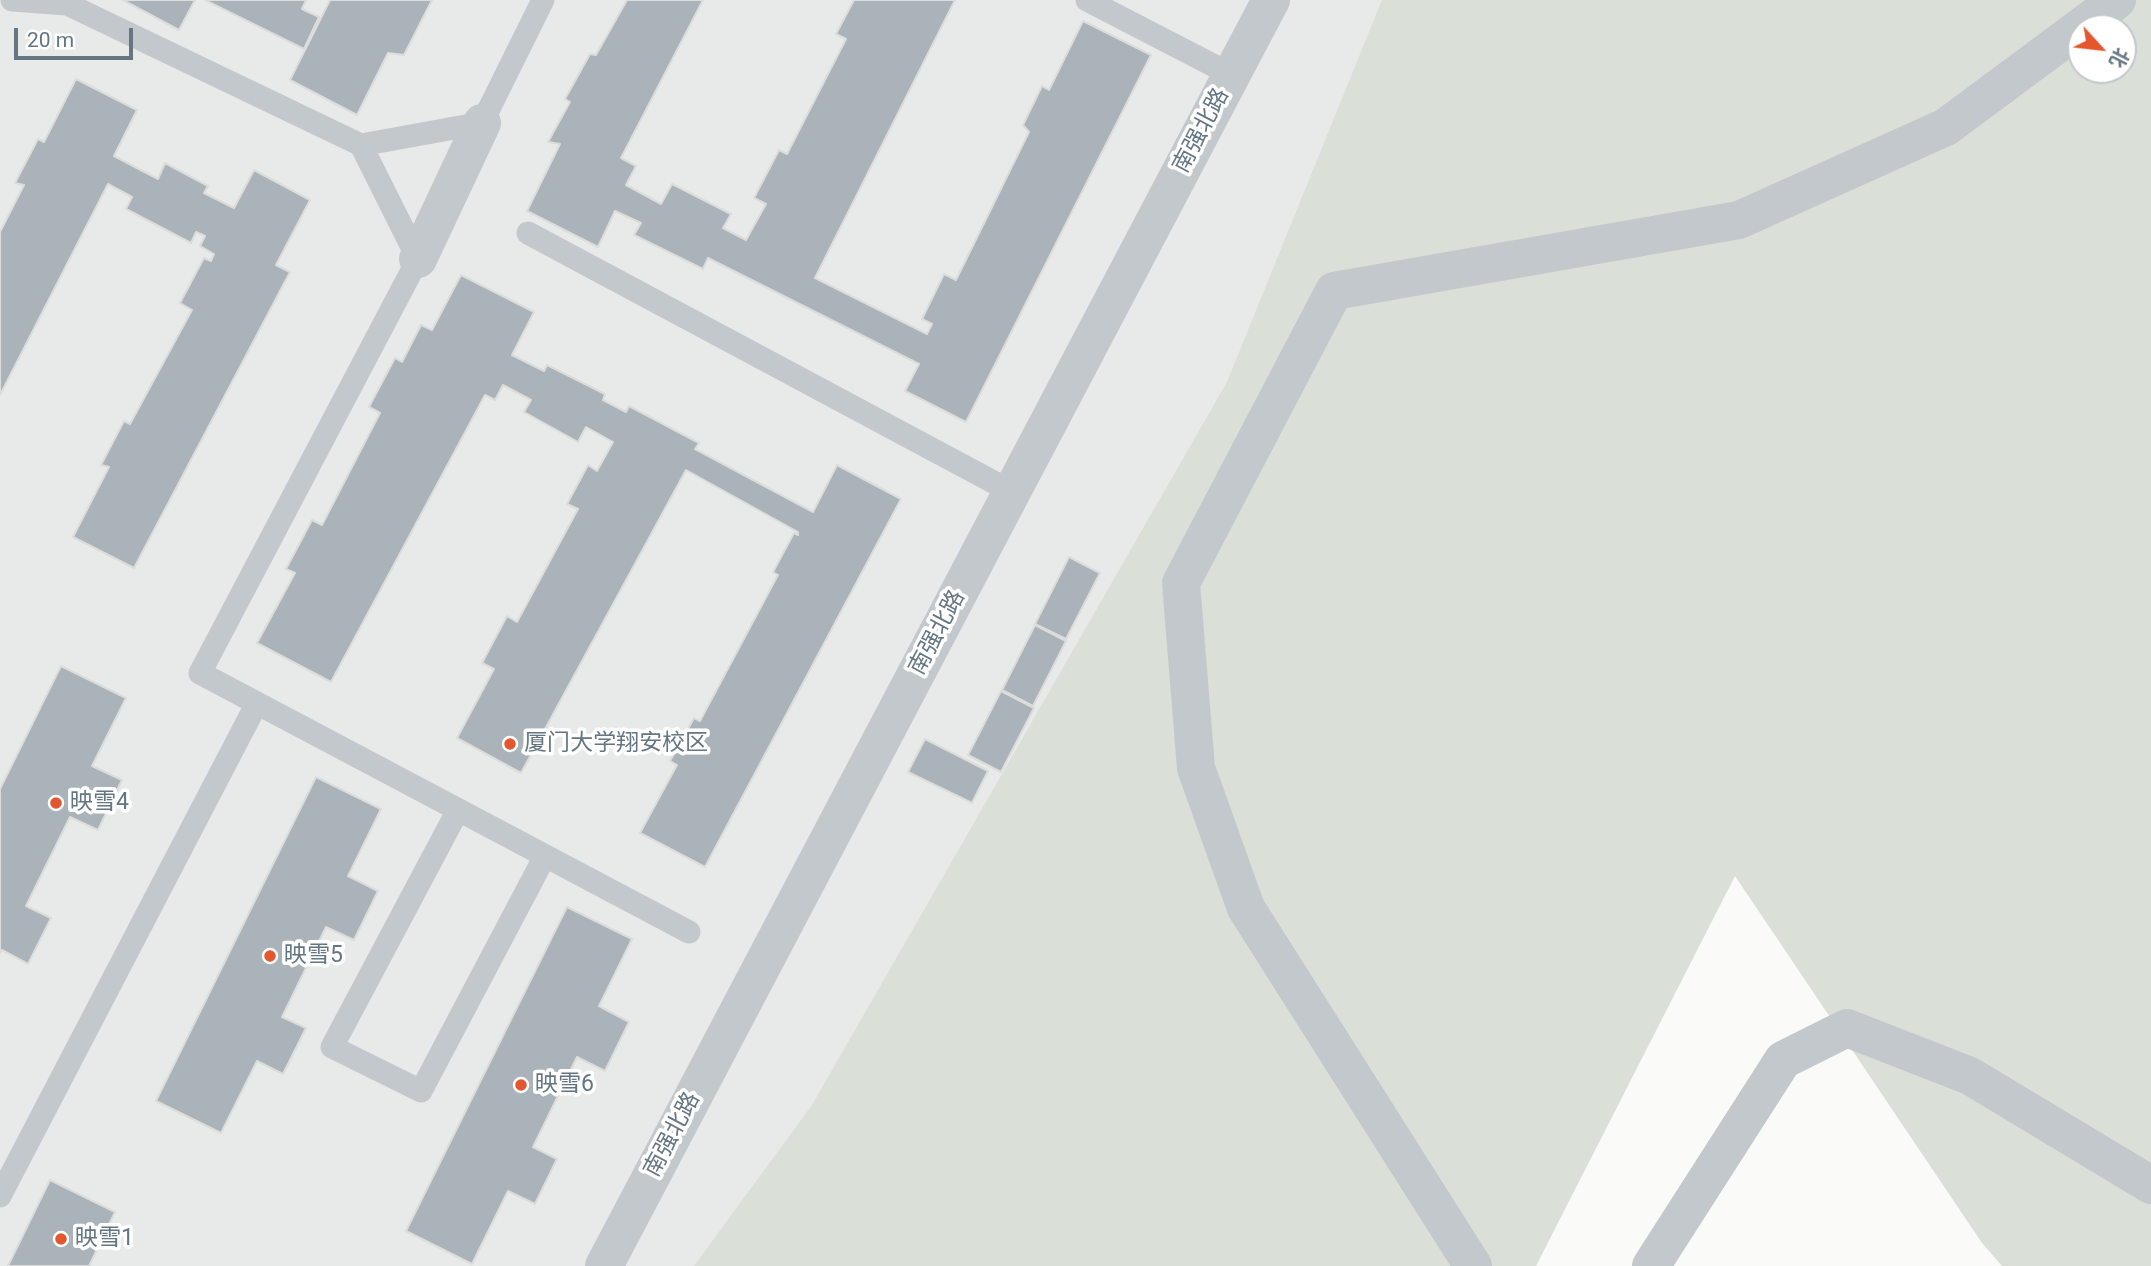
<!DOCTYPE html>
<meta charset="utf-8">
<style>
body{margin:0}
#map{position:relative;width:2151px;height:1266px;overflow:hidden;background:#fafaf8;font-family:Roboto,"Noto Sans SC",sans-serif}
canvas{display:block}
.north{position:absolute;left:2067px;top:14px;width:70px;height:70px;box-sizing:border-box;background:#fff;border:2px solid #c1c8cd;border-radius:50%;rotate:117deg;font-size:19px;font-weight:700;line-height:28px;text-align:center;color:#657683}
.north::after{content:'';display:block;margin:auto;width:24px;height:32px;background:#e4572e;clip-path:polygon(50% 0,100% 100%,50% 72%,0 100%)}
.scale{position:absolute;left:14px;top:28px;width:119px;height:32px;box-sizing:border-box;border:4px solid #657683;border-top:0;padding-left:9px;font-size:21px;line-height:24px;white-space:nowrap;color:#657683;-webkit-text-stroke:5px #fff;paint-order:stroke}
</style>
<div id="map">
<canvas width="2151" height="1266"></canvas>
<div class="north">北</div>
<div class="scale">20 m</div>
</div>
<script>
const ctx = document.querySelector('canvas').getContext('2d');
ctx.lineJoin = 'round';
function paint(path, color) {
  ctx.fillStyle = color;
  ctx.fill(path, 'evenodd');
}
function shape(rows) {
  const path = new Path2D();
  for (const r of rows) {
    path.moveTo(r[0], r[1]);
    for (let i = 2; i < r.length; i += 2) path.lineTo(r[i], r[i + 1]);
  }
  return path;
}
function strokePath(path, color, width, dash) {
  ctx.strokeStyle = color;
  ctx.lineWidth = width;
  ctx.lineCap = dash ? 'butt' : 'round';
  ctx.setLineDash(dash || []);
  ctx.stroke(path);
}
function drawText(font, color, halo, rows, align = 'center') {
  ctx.font = font + ' Roboto,"Noto Sans SC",sans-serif';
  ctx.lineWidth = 7;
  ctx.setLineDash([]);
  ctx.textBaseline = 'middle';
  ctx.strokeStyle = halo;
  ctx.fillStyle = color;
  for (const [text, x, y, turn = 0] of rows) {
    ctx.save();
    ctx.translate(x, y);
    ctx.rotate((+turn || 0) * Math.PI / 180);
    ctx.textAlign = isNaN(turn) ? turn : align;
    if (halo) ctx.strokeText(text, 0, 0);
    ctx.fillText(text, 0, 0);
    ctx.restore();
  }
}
const built = shape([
 [0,0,1435,0,920,1266,0,1266]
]);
const green = shape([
 [1382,0,2151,0,2151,1266,2002,1266,1982,1243,1735,876,1536,1266,694,1266,812,1105,1227,382],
 [2081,28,2123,28,2123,70,2081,70]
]);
const building = shape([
 [123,0,195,0,179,30,123,0],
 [205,0,306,0,302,9,319,17,304,49,205,0],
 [330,0,432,0,404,55,388,53,357,115,290,80,330,0],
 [627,0,703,0,621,158,636,166,626,185,661,204,672,184,731,214,723,228,746,240,766,204,754,198,779,150,787,154,846,39,836,34,854,0,955,0,815,278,927,334,932,324,922,319,944,274,956,280,1029,132,1023,125,1042,86,1049,90,1083,21,1151,55,966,422,905,391,919,364,708,258,703,269,634,235,641,223,615,211,598,247,527,211,560,144,548,142,570,102,565,99,590,54,596,55,627,0],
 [76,79,137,110,114,156,158,179,165,163,208,186,204,193,234,208,254,170,310,200,276,265,290,272,134,568,73,537,109,467,101,465,124,421,130,424,192,310,180,303,204,258,211,261,214,254,200,246,205,236,196,232,191,243,126,209,132,197,108,184,0,395,0,232,24,185,15,183,38,139,44,142,76,79],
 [461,275,534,312,512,355,544,371,547,365,605,394,603,400,626,412,629,406,699,443,695,449,813,512,837,465,901,499,705,867,640,833,677,765,670,761,694,718,700,721,778,575,773,572,794,533,798,535,798,532,686,470,521,773,457,738,494,669,482,663,507,616,517,622,578,509,567,504,588,465,597,471,613,442,586,427,578,442,524,412,531,400,503,385,495,400,485,395,331,682,257,643,295,573,286,569,312,520,322,525,380,413,369,407,395,358,402,362,421,325,432,330,461,275],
 [1069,557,1100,573,1066,639,1035,624,1069,557],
 [1035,625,1066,641,1033,706,1002,690,1035,625],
 [61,666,126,698,92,766,122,780,98,830,70,817,26,906,51,918,28,964,2,950,0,953,0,789,61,666],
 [1001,691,1034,708,1001,772,968,755,1001,691],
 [925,739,988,771,972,803,908,772,925,739],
 [316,777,381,809,348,876,378,891,354,940,326,927,282,1017,306,1028,283,1074,257,1061,221,1133,156,1101,316,777],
 [567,907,632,939,599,1006,629,1022,605,1071,577,1057,533,1147,557,1159,535,1204,508,1191,472,1264,406,1231,567,907],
 [50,1180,115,1212,89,1266,8,1266,50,1180]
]);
const lane = shape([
 [12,0,67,4,361,145,482,123,543,0],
 [1087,0,1232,75],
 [361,145,418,259,200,673,689,932],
 [528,233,1012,492],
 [458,810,332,1047,421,1091,545,856],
 [0,1196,257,703]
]);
const street = shape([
 [418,259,482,123],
 [604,1266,1271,0],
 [1473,1266,1246,908,1196,768,1181,583,1334,291,1739,220,1946,127,2117,0],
 [1651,1266,1783,1060,1847,1028,1970,1076,2151,1185]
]);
const markers = [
 [510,744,7,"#e4572e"],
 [56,803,7,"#e4572e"],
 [270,956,7,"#e4572e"],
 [521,1085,7,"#e4572e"],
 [61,1239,7,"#e4572e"]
];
const streetNames = [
 ["南强北路",1202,131,-62],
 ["南强北路",938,633,-62],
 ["南强北路",673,1135,-62]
];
const poiNames = [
 ["厦门大学翔安校区",524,744],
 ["映雪4",70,803],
 ["映雪5",284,956],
 ["映雪6",535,1085],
 ["映雪1",75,1239]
];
paint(built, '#e8e9e9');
paint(green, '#dadfd7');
paint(building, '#aab3b9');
strokePath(building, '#dcdcda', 2);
strokePath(lane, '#c3c8cc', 23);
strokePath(street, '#c3c8cc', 38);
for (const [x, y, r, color] of markers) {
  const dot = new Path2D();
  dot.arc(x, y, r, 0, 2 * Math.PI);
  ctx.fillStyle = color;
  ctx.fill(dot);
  strokePath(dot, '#fff', 2.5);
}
drawText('23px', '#657683', '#fff', streetNames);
drawText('23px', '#657683', '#fff', poiNames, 'left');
</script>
